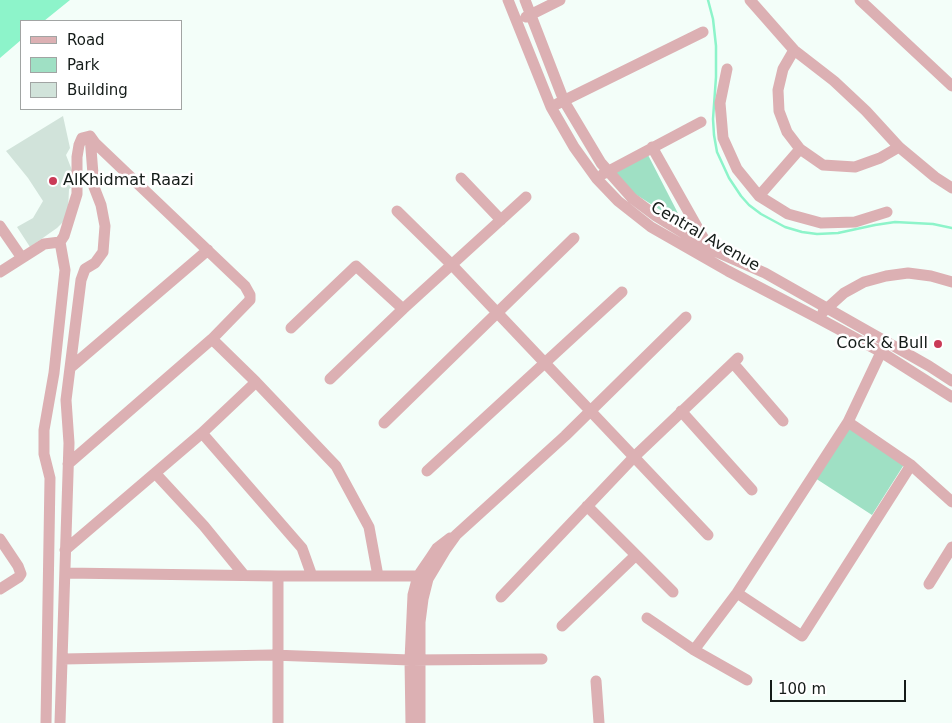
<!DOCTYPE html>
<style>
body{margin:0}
#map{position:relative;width:952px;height:723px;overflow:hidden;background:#f3fef9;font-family:"DejaVu Sans",sans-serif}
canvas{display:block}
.legend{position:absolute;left:20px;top:20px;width:162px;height:90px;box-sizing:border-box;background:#fff;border:1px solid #a1a4a3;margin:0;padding:6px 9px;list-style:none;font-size:15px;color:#151c19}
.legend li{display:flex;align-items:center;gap:10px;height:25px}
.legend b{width:25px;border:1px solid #a1a4a3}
.scale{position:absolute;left:770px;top:680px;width:136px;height:22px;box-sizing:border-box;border:2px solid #151c19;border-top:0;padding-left:6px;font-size:15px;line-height:18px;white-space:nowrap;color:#151c19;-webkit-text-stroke:4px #fff;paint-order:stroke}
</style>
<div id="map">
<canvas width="952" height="723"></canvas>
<ul class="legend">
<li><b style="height:6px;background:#dcb0b3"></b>Road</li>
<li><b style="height:14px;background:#9fe0c4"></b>Park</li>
<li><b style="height:14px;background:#d1e3da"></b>Building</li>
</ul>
<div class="scale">100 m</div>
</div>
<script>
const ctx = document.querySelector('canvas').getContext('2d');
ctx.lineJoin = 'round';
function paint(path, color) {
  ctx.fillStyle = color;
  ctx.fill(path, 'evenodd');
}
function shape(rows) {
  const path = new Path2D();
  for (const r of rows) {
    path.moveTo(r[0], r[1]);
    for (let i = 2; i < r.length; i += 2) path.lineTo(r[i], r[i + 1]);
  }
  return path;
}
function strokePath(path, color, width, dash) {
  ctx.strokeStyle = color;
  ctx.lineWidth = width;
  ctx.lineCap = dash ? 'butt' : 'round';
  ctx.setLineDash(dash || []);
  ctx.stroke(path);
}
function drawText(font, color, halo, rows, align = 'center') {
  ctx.font = font + ' "DejaVu Sans",sans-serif';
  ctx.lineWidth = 5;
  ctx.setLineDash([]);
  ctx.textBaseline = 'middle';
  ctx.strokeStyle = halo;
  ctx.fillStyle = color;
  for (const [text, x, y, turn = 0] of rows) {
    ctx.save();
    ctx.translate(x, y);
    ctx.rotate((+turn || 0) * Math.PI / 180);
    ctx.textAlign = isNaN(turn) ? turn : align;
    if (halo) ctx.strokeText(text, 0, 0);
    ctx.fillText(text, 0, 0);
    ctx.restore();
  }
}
const green = shape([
 [647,153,684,225,635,194,612,172],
 [848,426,905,463,872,515,815,478]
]);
const water = shape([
 [0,0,70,0,44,21,21,21,21,40,0,58]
]);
const stream = shape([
 [708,0,713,19,716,46,716,77,713,119,714,135,717,152,729,178,741,196,749,205,761,214,785,227,802,232,817,234,838,233,875,225,895,222,933,224,952,228]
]);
const building = shape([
 [63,116,70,148,66,155,77,183,69,189,68,212,64,221,57,228,30,247,17,227,33,218,43,201,28,178,6,151]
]);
const minor = shape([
 [508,0,551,107,574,147,597,179,618,201,651,227,728,271,818,318,881,352,952,397],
 [525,0,564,101,601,163,632,198,656,216,710,249,765,273,929,366,952,381],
 [750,0,794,50,834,81,866,111,899,147,935,177,952,188],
 [860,0,952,86],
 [526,17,560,0],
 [794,50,783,69,778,90,779,111,787,132,800,149,823,165,855,167,880,158,899,147],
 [727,69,720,103,723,138,737,169,759,196,788,214,821,223,855,222,887,212],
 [557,104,703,32],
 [90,136,95,143,245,286,250,295,250,300,212,339],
 [652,147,709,248],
 [603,174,701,122],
 [461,178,501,220],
 [759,196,800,149],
 [397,211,452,265,708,535],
 [0,226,22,258],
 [0,272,44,244,60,242],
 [823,312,844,293,864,282,886,276,908,273,931,276,952,282],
 [291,328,356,266,403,309],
 [733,363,783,421],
 [70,368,208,250],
 [330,379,403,309,526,197],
 [681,411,752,490],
 [848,422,911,465,952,502],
 [384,423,574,238],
 [202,433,302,548,312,576],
 [68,464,212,339,256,382,336,466,369,527,378,576],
 [427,471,622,292],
 [155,473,204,526,244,575],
 [587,506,673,592],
 [0,539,18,566,21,574,19,577,0,589],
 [65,550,202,433,256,382],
 [65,573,278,576,418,576],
 [929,584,952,547],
 [737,593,802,636,911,465],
 [501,597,634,457,738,358],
 [647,618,694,650,747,680],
 [562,626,636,555],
 [694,650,737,593,848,422,884,346],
 [63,659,272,655,410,660,542,659],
 [596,681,599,723],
 [46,723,50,478,44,454,44,430,54,373,65,270,60,242,64,236,77,194,77,157,79,145,82,138,90,136,94,187,101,205,105,226,103,252,95,263,85,269,81,280,66,400,69,443,60,723],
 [278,723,278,576],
 [411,723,410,660,413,595,418,576,431,557,437,548,450,538],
 [420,723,420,622,423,599,428,579,446,549,456,535,565,436,686,317]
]);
const markers = [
 [53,181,5,"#ca3a57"],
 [938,344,5,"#ca3a57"]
];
const poiNames = [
 ["AlKhidmat Raazi",63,181],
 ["Cock & Bull",928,344,"right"]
];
const streetNames = [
 ["Central Avenue",705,237,30]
];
paint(green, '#9fe0c4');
paint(water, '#8df4ca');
strokePath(stream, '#8df4ca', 2.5);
paint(building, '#d1e3da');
strokePath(minor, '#dcb0b3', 11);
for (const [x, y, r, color] of markers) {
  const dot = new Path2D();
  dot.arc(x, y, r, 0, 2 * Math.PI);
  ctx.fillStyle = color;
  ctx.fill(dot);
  strokePath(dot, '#fff', 2);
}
drawText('16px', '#151c19', '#fff', poiNames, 'left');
drawText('16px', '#151c19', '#fff', streetNames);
</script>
